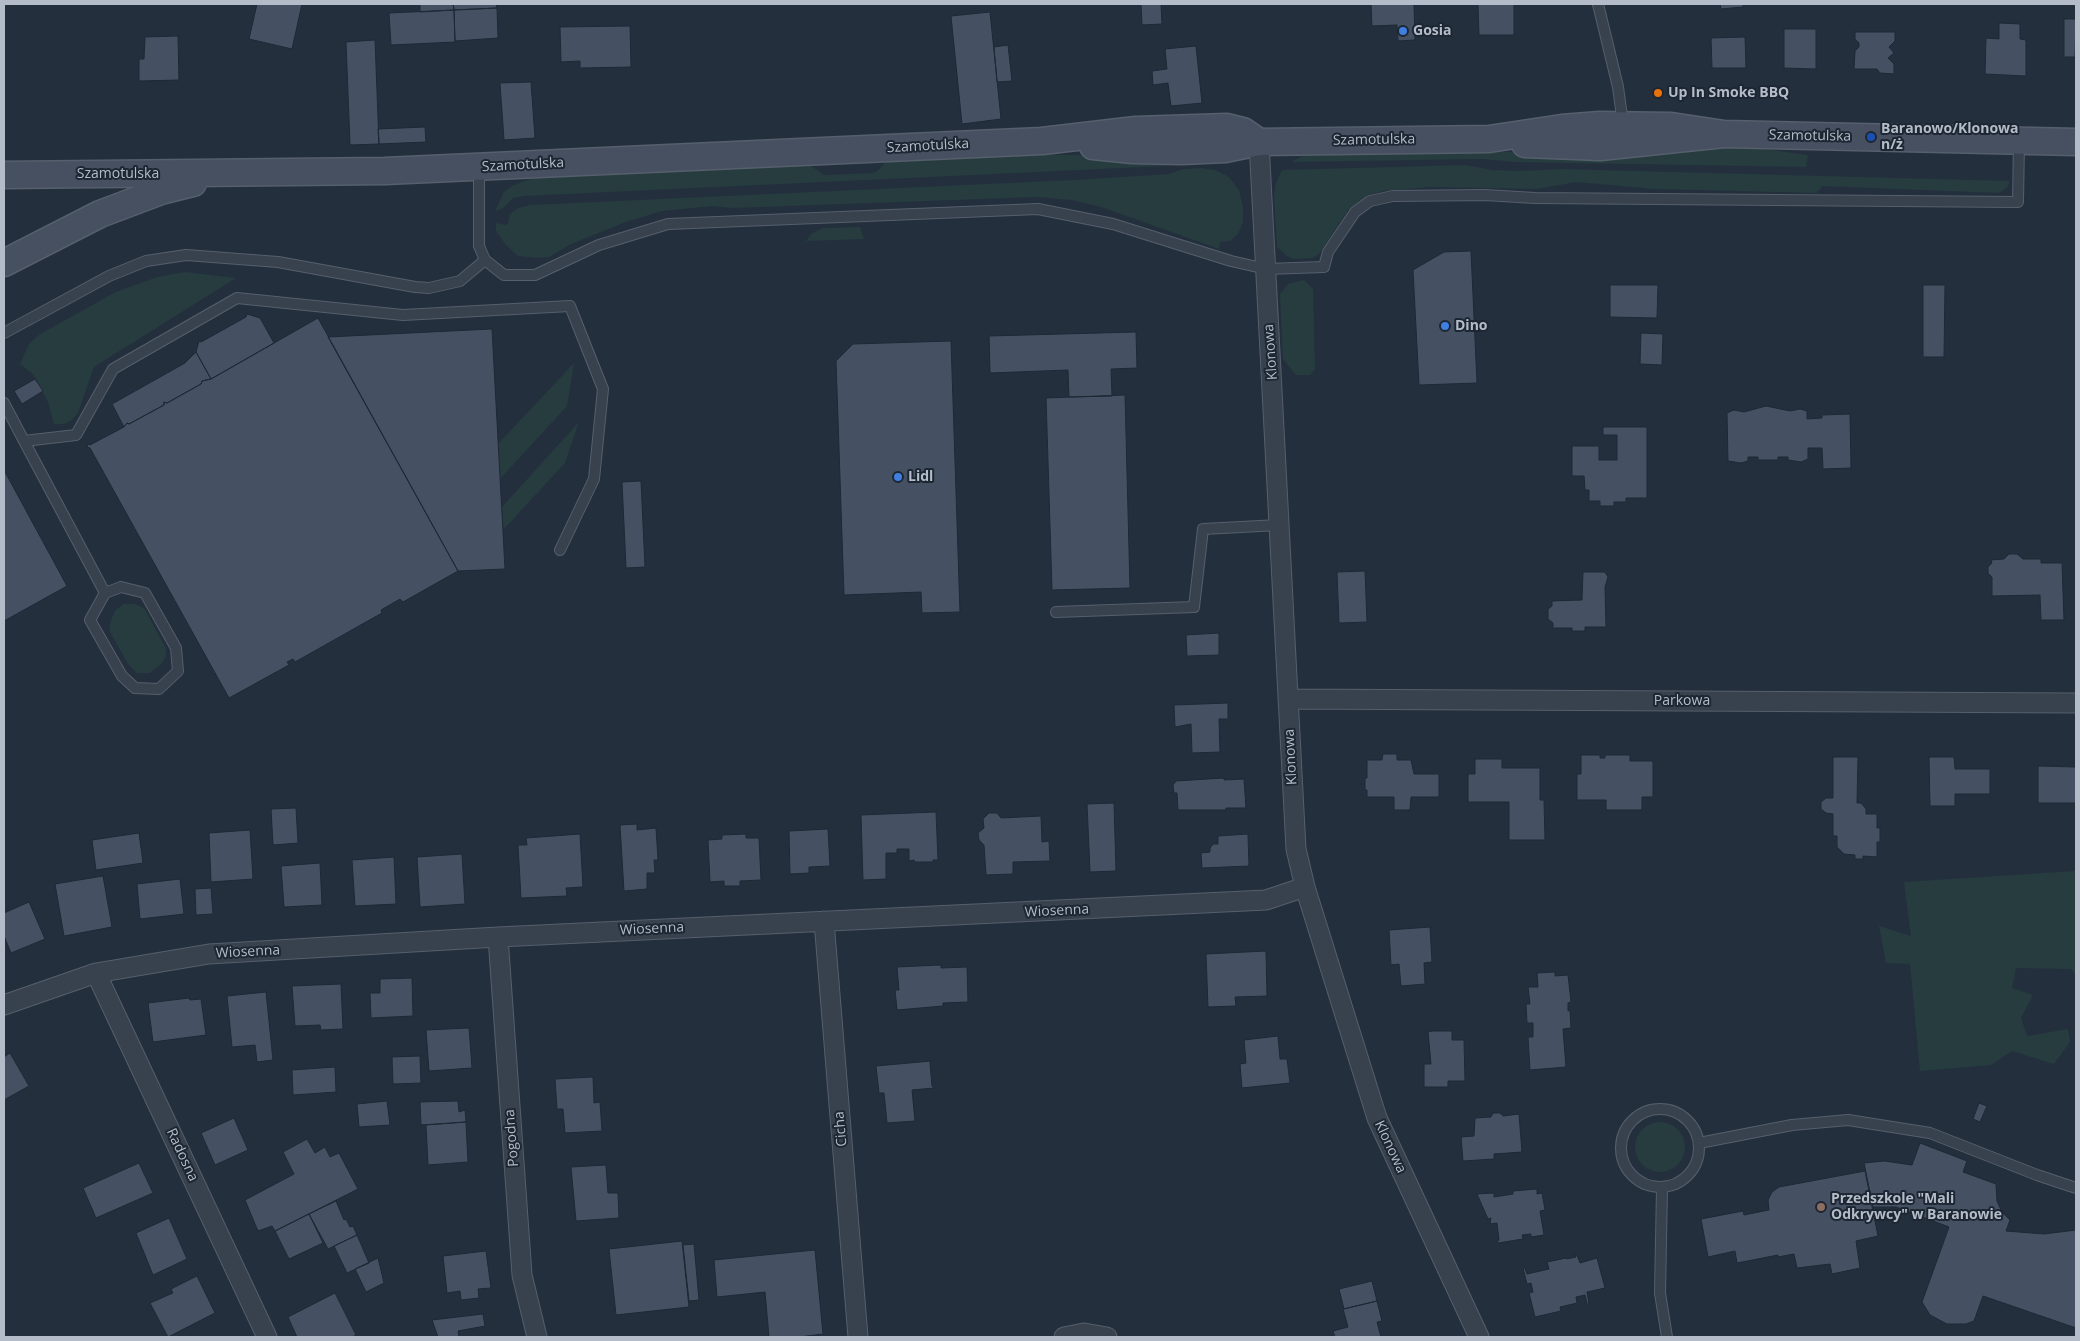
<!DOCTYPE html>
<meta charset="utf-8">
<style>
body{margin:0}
#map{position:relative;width:2080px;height:1341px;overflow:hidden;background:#242f3e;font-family:"Open Sans",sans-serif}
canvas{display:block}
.frame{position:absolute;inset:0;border:5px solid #b4bcc9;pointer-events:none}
</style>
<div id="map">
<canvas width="2080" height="1341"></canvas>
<div class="frame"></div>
</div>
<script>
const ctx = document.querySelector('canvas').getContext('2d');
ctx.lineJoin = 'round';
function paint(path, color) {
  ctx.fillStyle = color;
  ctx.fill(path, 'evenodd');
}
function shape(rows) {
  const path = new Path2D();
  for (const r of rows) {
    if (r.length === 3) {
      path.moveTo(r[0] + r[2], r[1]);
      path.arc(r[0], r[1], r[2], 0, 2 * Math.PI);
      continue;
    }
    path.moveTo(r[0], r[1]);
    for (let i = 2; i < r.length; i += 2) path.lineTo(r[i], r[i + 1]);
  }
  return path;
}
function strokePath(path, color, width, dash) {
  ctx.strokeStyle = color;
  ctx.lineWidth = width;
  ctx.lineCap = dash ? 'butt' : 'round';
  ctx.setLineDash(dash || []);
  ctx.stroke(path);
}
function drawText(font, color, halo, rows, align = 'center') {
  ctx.font = font + ' "Open Sans",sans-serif';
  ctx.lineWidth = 4;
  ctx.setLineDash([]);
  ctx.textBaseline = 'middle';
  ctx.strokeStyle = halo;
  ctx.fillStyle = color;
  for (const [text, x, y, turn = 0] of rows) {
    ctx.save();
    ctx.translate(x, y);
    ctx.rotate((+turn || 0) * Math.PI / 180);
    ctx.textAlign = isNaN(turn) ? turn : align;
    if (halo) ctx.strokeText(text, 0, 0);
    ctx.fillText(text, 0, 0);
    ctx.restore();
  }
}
const green = shape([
 [1712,147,1758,148,1808,155,1806,167,1514,162,1482,159,1291,162,1304,155,1336,153,1465,151,1588,154],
 [1031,154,1192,158,1165,166,524,196,513,198,502,209,495,211,504,192,512,186,533,178,806,164,810,165,824,175,873,173,877,171,887,161],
 [1465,165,1492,170,1519,171,1560,169,2010,181,2007,188,1999,193,1822,186,1817,193,1655,189,1577,182,1536,189,1430,187,1384,191,1368,195,1348,210,1320,253,1313,258,1294,259,1287,256,1277,247,1274,196,1276,183,1282,170],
 [1200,168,1215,170,1229,177,1239,190,1243,207,1243,222,1238,234,1230,241,1220,242,1219,249,1101,207,1072,200,1037,197,733,208,712,206,662,211,626,222,571,244,549,257,536,258,518,256,506,245,496,231,496,223,505,225,508,223,510,214,518,208,530,205,1074,180,1168,174,1184,169],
 [860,227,864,239,806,241,811,234,823,228],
 [185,272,236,278,94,367,78,413,72,420,64,424,54,424,48,402,33,374,20,364,29,344,40,334,116,292,157,277],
 [1304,280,1313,289,1315,369,1310,375,1296,375,1283,359,1280,294,1288,284],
 [574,363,567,406,500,479,498,444],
 [579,422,565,463,503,530,502,507],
 [123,604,134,604,144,608,166,648,166,656,162,663,150,673,137,673,128,664,109,630,111,620,115,611],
 [2076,871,2076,975,2071,969,2016,968,2012,988,2033,995,2021,1018,2027,1036,2068,1029,2070,1042,2054,1064,2012,1051,1991,1065,1920,1071,1910,964,1886,963,1879,926,1911,936,1904,882],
 [1660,1147,25]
]);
const building = shape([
 [257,4,302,4,292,49,249,39,257,4],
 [420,4,453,4,454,10,420,12,420,4],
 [453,4,496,4,497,8,454,10,453,4],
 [1141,4,1161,4,1162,24,1142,25,1141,4],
 [1371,4,1414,4,1415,40,1398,41,1397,25,1372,26,1371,4],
 [1478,4,1514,4,1514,35,1479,35,1478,4],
 [1720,4,1743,4,1743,7,1721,9,1720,4],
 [497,8,498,38,455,41,454,10,497,8],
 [454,10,455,42,391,45,389,13,454,10],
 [990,12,1001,119,962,124,951,16,990,12],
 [2064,19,2076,19,2075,57,2064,57,2064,19],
 [1999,23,2020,24,2020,39,2026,40,2026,76,1985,74,1986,38,1999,39,1999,23],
 [630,26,631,67,580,68,580,61,561,62,560,27,630,26],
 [1784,29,1816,29,1816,69,1784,68,1784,29],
 [1855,32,1895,32,1895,41,1889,47,1894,53,1888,58,1894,64,1894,74,1880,73,1877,69,1854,69,1855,51,1859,47,1859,43,1855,39,1855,32],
 [178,36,179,80,139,81,139,59,144,59,145,37,178,36],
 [1745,37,1746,68,1712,68,1711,38,1745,37],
 [375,40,379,144,350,145,346,42,375,40],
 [1008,45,1012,81,997,82,994,47,1008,45],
 [1196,46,1202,103,1171,106,1168,83,1153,85,1152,71,1167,69,1165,49,1196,46],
 [531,82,535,138,504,140,500,83,531,82],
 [425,127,426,142,379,144,378,129,425,127],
 [1471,251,1477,383,1419,385,1413,270,1444,252,1471,251],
 [1610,285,1658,285,1657,318,1610,317,1610,285],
 [1923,285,1945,285,1944,357,1923,357,1923,285],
 [247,314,260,318,274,343,211,379,196,352,199,341,201,342,246,317,247,314],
 [318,318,458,571,403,602,400,599,381,610,382,613,295,662,293,659,287,662,289,665,229,698,90,448,87,447,88,444,90,445,124,427,127,423,129,424,164,405,164,402,167,403,201,384,202,381,211,379,318,318],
 [492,329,505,569,458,571,328,337,492,329],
 [1136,332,1137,368,1111,369,1112,396,1069,397,1068,370,990,373,989,336,1136,332],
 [1641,333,1663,334,1662,365,1640,364,1641,333],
 [951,341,960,612,922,613,921,592,844,595,836,361,853,344,951,341],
 [196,352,211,379,202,381,201,384,167,403,164,402,164,405,129,424,127,423,124,427,112,404,185,363,196,352],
 [35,379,43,391,22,404,14,391,35,379],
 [1125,395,1130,588,1052,590,1046,398,1125,395],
 [1766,406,1790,411,1800,409,1807,411,1807,419,1822,418,1822,415,1850,414,1851,468,1823,469,1822,448,1808,448,1808,459,1801,462,1788,460,1788,457,1778,457,1778,460,1758,460,1758,457,1748,457,1748,461,1741,463,1728,461,1727,413,1734,410,1744,412,1766,406],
 [1603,427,1647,427,1647,498,1626,498,1626,502,1614,502,1614,506,1600,506,1600,501,1589,501,1589,490,1585,490,1584,476,1572,476,1572,446,1599,446,1599,460,1617,460,1617,435,1603,435,1603,427],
 [4,470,67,586,4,621,4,470],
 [641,481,645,567,626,568,622,482,641,481],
 [2009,554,2017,554,2023,559,2041,559,2041,563,2062,563,2064,620,2041,620,2040,595,1992,596,1992,577,1988,573,1988,567,1992,563,1991,560,2004,559,2009,554],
 [1365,571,1367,622,1339,623,1337,572,1365,571],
 [1583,572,1605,572,1608,577,1605,587,1606,627,1585,627,1585,631,1572,631,1572,628,1553,628,1553,623,1548,619,1548,609,1552,606,1552,601,1582,600,1583,572],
 [1219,633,1219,655,1187,656,1186,635,1219,633],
 [1228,703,1228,719,1219,719,1220,752,1192,753,1191,724,1175,727,1174,705,1228,703],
 [1383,754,1397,754,1397,760,1411,760,1414,774,1439,774,1439,797,1411,797,1410,810,1394,810,1394,797,1367,797,1367,790,1365,790,1365,778,1367,778,1367,760,1382,760,1383,754],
 [1581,755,1600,755,1600,758,1605,758,1605,755,1630,755,1630,761,1653,761,1653,797,1642,797,1642,810,1606,810,1606,800,1577,800,1577,774,1581,774,1581,755],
 [1833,757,1858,757,1857,803,1861,803,1866,809,1866,814,1877,814,1877,828,1880,828,1880,842,1877,842,1877,857,1863,856,1863,859,1855,859,1855,855,1844,854,1837,847,1837,836,1833,836,1833,814,1826,813,1821,809,1821,802,1826,798,1833,798,1833,757],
 [1929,757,1954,757,1955,769,1990,769,1990,794,1955,794,1955,806,1930,806,1929,757],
 [1475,759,1502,759,1502,768,1540,768,1540,800,1544,800,1545,840,1509,840,1509,802,1468,802,1468,774,1475,774,1475,759],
 [2038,766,2076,767,2076,803,2038,803,2038,766],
 [1224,778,1224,780,1244,779,1246,808,1226,808,1226,810,1178,810,1177,793,1174,793,1173,785,1176,781,1224,778],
 [1114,803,1116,871,1090,872,1087,804,1114,803],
 [296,808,298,843,273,845,271,809,296,808],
 [936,812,938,860,933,860,933,862,915,862,914,860,909,861,909,849,897,849,897,853,886,853,886,879,863,880,861,815,936,812],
 [989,813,997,813,1001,818,1041,816,1042,842,1049,841,1050,861,1013,862,1013,874,986,875,984,845,979,840,978,833,984,828,983,819,989,813],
 [637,824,637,830,656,828,658,860,654,860,655,873,647,873,647,889,624,891,620,825,637,824],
 [828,829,830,866,809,867,809,873,790,874,789,831,828,829],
 [250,830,253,879,211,882,209,833,250,830],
 [139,833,143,863,96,870,92,840,139,833],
 [580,834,583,887,566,888,567,896,521,898,518,845,527,845,526,838,580,834],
 [746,834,746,838,759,838,761,880,740,881,740,886,724,886,724,881,710,882,708,840,722,839,722,835,746,834],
 [1248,834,1249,866,1202,868,1201,853,1210,852,1210,848,1213,844,1218,844,1218,836,1248,834],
 [462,854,465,904,420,907,417,857,462,854],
 [394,857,396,904,355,906,352,860,394,857],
 [320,863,322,905,284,907,281,866,320,863],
 [103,876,112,927,64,936,55,884,103,876],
 [180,879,184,914,140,919,137,884,180,879],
 [211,888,213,914,196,915,195,889,211,888],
 [29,902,45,939,11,953,4,936,4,913,29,902],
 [1430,927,1432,962,1424,963,1425,984,1401,986,1399,964,1391,965,1389,930,1430,927],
 [1266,951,1267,996,1235,997,1236,1006,1208,1007,1206,954,1266,951],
 [941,965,941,968,967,967,968,1002,943,1003,943,1006,897,1010,895,990,899,990,897,967,941,965],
 [1555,972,1555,976,1568,975,1571,1002,1568,1003,1568,1011,1570,1010,1571,1028,1563,1029,1566,1067,1530,1070,1528,1037,1533,1037,1533,1023,1527,1023,1526,1004,1530,1004,1528,987,1538,987,1537,973,1555,972],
 [412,978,413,1016,371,1018,370,993,380,993,380,979,412,978],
 [341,984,343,1029,321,1030,320,1025,295,1026,292,986,341,984],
 [266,992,273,1060,257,1062,255,1045,232,1047,227,996,266,992],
 [189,998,190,1000,201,999,206,1035,153,1042,148,1003,189,998],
 [469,1028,472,1068,429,1071,426,1030,469,1028],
 [1432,1031,1452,1031,1452,1040,1464,1040,1465,1081,1448,1081,1448,1087,1424,1087,1424,1064,1431,1064,1428,1032,1432,1031],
 [1278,1036,1280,1059,1287,1059,1290,1083,1242,1088,1240,1064,1246,1063,1244,1040,1278,1036],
 [10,1053,29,1086,4,1100,4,1057,10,1053],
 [420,1056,421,1083,393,1084,392,1057,420,1056],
 [931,1061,930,1063,932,1086,934,1088,912,1090,915,1121,887,1123,884,1093,879,1093,876,1066,931,1061],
 [335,1067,336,1092,293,1095,292,1070,335,1067],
 [593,1077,594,1103,600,1102,602,1131,565,1133,563,1109,557,1109,555,1079,593,1077],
 [387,1101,390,1125,359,1127,357,1104,387,1101],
 [458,1101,459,1112,465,1110,466,1122,421,1125,420,1102,458,1101],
 [1979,1103,1987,1106,1980,1122,1973,1119,1979,1103],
 [1493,1113,1500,1113,1503,1116,1519,1114,1522,1152,1494,1154,1494,1159,1463,1161,1461,1137,1474,1136,1475,1118,1491,1117,1493,1113],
 [234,1118,248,1150,215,1165,201,1133,234,1118],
 [466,1122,468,1162,428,1165,426,1125,466,1122],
 [307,1139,315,1153,325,1147,330,1157,339,1153,358,1189,275,1231,272,1226,258,1231,245,1200,294,1174,283,1152,307,1139],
 [1920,1143,1967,1161,1963,1172,1996,1184,1997,1201,2002,1212,2010,1220,2006,1231,2044,1234,2076,1230,2076,1328,1983,1296,1974,1321,1966,1324,1947,1324,1930,1315,1922,1302,1949,1227,1896,1207,1873,1207,1864,1163,1884,1161,1912,1165,1920,1143],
 [139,1163,153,1193,96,1218,83,1188,139,1163],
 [606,1165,608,1193,618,1193,619,1218,576,1221,571,1167,606,1165],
 [1865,1171,1878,1236,1856,1241,1860,1268,1832,1274,1830,1264,1797,1268,1794,1254,1778,1257,1778,1255,1737,1263,1735,1251,1708,1257,1701,1219,1743,1211,1744,1215,1769,1210,1768,1200,1772,1192,1779,1187,1865,1171],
 [1537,1189,1537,1194,1542,1193,1545,1210,1540,1211,1544,1235,1531,1237,1531,1234,1522,1235,1523,1239,1498,1243,1497,1241,1499,1240,1497,1223,1490,1224,1491,1218,1488,1219,1477,1194,1494,1193,1494,1197,1513,1194,1513,1191,1537,1189],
 [336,1201,344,1220,346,1219,350,1227,353,1226,357,1235,328,1249,309,1214,336,1201],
 [309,1214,323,1243,289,1259,275,1231,309,1214],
 [169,1218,187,1259,153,1275,136,1233,169,1218],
 [357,1235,369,1263,347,1273,334,1246,357,1235],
 [682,1241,689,1307,616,1315,609,1249,682,1241],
 [694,1244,699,1300,689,1301,683,1245,694,1244],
 [815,1250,823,1334,799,1337,769,1337,765,1292,717,1297,714,1260,815,1250],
 [486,1251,491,1288,478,1289,479,1298,461,1300,460,1291,447,1293,443,1256,486,1251],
 [1575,1255,1577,1255,1580,1263,1597,1258,1605,1288,1587,1292,1589,1304,1587,1304,1585,1295,1576,1297,1577,1303,1560,1307,1561,1311,1535,1317,1529,1293,1533,1292,1531,1283,1527,1284,1523,1268,1525,1268,1527,1274,1549,1269,1547,1262,1566,1258,1567,1259,1576,1257,1575,1255],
 [378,1258,384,1283,366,1292,355,1269,378,1258],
 [197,1276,215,1313,168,1337,150,1303,173,1293,171,1289,197,1276],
 [1372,1281,1377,1301,1344,1309,1339,1289,1372,1281],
 [335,1293,356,1335,352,1337,297,1337,288,1317,335,1293],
 [1377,1301,1382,1321,1377,1322,1381,1337,1335,1337,1333,1331,1348,1327,1343,1309,1377,1301],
 [483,1314,485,1326,458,1331,459,1337,438,1337,432,1320,483,1314]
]);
const lane = shape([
 [1598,4,1618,87,1623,124],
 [485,260,504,275,535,275,599,245,668,224,1038,209,1113,224,1231,261,1266,269,1324,267,1328,252,1355,212,1370,201,1393,196,1485,195,1535,198,2018,202,2019,142],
 [4,333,109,276,146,261,186,255,278,262,415,287,429,288,460,281,485,260,479,246,479,168],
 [4,403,24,441,76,435,113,369,237,298,403,315,570,306,603,389,594,479,560,550],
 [24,441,105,593],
 [121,587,145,593,176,648,178,671,159,689,135,688,122,676,90,620,105,593,121,587],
 [1056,612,1194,607,1203,529,1279,525],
 [1660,1148,39],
 [1699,1143,1792,1125,1848,1120,1930,1133,2037,1175,2076,1188],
 [1662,1188,1660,1293,1667,1337]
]);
const street = shape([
 [1259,142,1296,849,1305,887,1377,1118,1479,1337],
 [1288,699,2076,703],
 [824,921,858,1337],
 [498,937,522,1275,537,1337],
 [96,973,267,1337],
 [4,1005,96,973,209,954,498,937,1266,900,1305,887],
 [1064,1337,1084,1333,1107,1337]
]);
const secondary = shape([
 [1525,144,1600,147,1724,134,2076,142],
 [1093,146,1133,150,1182,151,1225,149,1259,142,1489,139,1562,128,1600,125,1671,126,1724,134],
 [4,175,385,171,1042,141,1136,130,1227,127,1243,131,1259,142],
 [4,263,100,214,161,191,193,183]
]);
const markers = [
 [1403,31,5,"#3f7fe0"],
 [1658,93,5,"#e8710a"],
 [1871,137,5,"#1a4fb4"],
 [1445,326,5,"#3f7fe0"],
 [898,477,5,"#3f7fe0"],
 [1821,1207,5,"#8d6e63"]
];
const poiNames = [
 ["Gosia",1413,31],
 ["Up In Smoke BBQ",1668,93],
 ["Baranowo/Klonowa",1881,129],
 ["n/ż",1881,145],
 ["Dino",1455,326],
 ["Lidl",908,477],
 ["Przedszkole \"Mali",1831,1199],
 ["Odkrywcy\" w Baranowie",1831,1215]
];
const streetNames = [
 ["Szamotulska",1810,136,1],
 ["Szamotulska",1374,140,-1],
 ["Szamotulska",928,146,-3],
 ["Szamotulska",523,165,-3],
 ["Szamotulska",118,174],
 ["Klonowa",1271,352,-94],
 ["Parkowa",1682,701],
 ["Klonowa",1291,757,-93],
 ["Wiosenna",1057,911,-3],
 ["Wiosenna",652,929,-3],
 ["Wiosenna",248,952,-3],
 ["Cicha",841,1129,-95],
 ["Pogodna",512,1138,-94],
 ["Klonowa",1390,1147,65],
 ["Radosna",182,1155,65]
];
paint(green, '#263c3f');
paint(building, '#455162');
strokePath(building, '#1f2835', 1);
strokePath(lane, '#565f6c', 12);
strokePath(street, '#565f6c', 21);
strokePath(secondary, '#565f6c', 29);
strokePath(lane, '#38414e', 10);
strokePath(street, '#38414e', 19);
strokePath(secondary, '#465061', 26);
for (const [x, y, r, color] of markers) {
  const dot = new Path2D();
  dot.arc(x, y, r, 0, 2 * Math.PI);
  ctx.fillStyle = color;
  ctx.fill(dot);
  strokePath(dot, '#1d2633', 2);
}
drawText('bold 14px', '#b4bcc9', '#1d2633', poiNames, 'left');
drawText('14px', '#b4bcc9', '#1d2633', streetNames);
</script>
